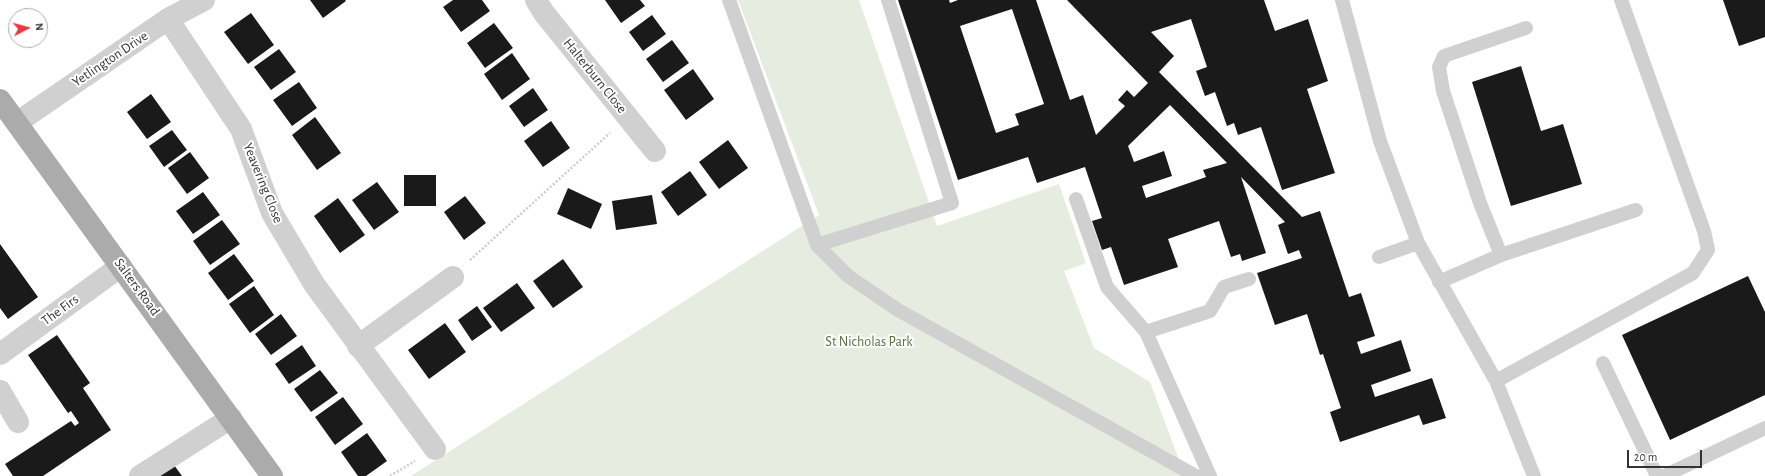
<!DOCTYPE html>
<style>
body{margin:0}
#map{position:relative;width:1765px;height:476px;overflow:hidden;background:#fff;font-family:"Alegreya Sans",sans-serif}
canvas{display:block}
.north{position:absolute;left:8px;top:8px;width:40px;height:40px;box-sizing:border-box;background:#fff;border:1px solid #adadad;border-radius:50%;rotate:84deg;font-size:11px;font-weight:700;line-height:16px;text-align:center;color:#333}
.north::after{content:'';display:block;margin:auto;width:14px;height:18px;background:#e63946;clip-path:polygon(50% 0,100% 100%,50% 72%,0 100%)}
.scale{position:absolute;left:1627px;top:450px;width:75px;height:18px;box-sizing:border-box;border:2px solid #333;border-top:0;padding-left:5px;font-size:12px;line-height:14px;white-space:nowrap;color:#333;-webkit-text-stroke:3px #fff;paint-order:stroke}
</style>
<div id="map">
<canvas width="1765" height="476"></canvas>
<div class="north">N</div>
<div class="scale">20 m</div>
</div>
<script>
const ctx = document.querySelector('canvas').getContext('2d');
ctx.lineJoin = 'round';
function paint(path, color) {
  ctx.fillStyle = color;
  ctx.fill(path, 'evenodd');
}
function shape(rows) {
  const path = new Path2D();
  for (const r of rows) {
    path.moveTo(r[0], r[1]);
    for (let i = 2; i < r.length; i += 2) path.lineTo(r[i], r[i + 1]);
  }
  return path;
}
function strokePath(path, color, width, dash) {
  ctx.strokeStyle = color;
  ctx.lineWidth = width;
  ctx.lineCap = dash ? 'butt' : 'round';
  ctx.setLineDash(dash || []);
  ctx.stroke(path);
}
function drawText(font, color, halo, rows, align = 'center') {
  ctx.font = font + ' "Alegreya Sans",sans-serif';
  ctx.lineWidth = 4;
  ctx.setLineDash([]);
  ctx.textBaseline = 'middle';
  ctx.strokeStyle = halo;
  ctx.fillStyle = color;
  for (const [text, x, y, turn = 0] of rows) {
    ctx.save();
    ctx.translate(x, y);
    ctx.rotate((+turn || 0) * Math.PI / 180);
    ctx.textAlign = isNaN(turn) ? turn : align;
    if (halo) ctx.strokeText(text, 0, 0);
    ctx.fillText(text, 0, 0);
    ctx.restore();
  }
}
const green = shape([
 [738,0,859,0,937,226,1059,184,1086,263,1064,271,1094,348,1150,382,1185,476,411,476,819,215]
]);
const building = shape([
 [310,0,345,0,346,1,323,18],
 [453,0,482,0,490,11,461,32,443,7],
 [605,0,640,0,645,6,621,23],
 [898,0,949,0,950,3,958,0,1036,0,1070,100,1083,95,1096,135,1125,106,1118,100,1127,90,1134,97,1148,83,1067,0,1264,0,1275,31,1308,19,1328,81,1307,89,1335,173,1282,190,1261,127,1238,135,1234,123,1227,126,1215,92,1205,96,1196,71,1207,67,1191,19,1151,32,1174,56,1159,72,1302,217,1320,211,1349,297,1361,293,1375,336,1357,342,1361,354,1401,340,1411,371,1371,385,1375,397,1432,378,1446,418,1423,425,1419,415,1340,442,1330,412,1341,408,1323,354,1320,355,1307,314,1275,325,1257,273,1302,258,1299,250,1288,254,1278,225,1285,222,1241,177,1266,253,1242,261,1240,254,1231,257,1219,221,1168,239,1178,267,1124,285,1111,247,1102,250,1092,221,1102,218,1085,167,1037,183,1028,157,958,180],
 [1012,9,1044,104,1015,114,1019,125,996,133,960,26],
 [1170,105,1227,163,1203,170,1206,177,1146,198,1142,186,1172,176,1164,151,1134,162,1128,146],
 [1723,0,1765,0,1765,37,1739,46],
 [251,13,274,45,248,64,224,32],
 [652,15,666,34,643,51,629,32],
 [494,23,513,48,485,68,467,43],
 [672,40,689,63,663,82,646,59],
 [279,49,296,72,271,90,254,67],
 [512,53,530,79,502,100,484,74],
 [1521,66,1541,131,1563,124,1582,184,1511,206,1472,82],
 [693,69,714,99,686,120,664,90],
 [299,82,317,108,292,126,273,100],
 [533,88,548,110,524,127,509,106],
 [151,94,171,122,147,139,127,112],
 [315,117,341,153,317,170,292,135],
 [551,121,570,148,543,167,524,141],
 [172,130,187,150,164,167,149,146],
 [728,140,748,168,719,189,699,162],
 [190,152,209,178,187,194,168,168],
 [690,171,707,195,678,216,661,192],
 [404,175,436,175,436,206,404,206],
 [377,182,399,212,374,230,352,200],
 [568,188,602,204,591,229,557,214],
 [203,192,220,215,193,234,176,211],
 [652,195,657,224,616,230,612,201],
 [465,196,486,223,464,240,444,212],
 [338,198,365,235,340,253,314,216],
 [222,220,240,244,210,265,193,241],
 [0,244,38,297,8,319,0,308],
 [234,254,254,281,228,300,208,273],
 [563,259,583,287,553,308,533,281],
 [1748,276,1765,312,1765,395,1670,440,1622,335],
 [517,283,535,308,501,332,483,308],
 [254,286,274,315,250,333,229,304],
 [477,306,492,327,472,341,458,320],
 [281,314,297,336,271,355,255,334],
 [445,323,466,352,429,379,408,350],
 [57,335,90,383,83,388,111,430,43,476,13,476,5,464,71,421,75,426,79,423,71,411,68,413,28,355],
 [302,345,316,366,289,384,275,364],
 [320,370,338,393,311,412,294,389],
 [343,397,363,424,335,445,315,417],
 [367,433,387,461,366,476,358,476,341,452],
 [174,465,182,476,157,476]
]);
const path = shape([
 [470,260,610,133],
 [390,476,415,461]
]);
const service = shape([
 [729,0,817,245,848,276,898,310,1196,476],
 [1342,0,1380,141,1418,243,1496,381,1534,476],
 [1076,199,1107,287,1146,332,1210,476],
 [817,245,952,203,888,0],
 [1501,255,1480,203,1443,91,1439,67,1444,56,1526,28],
 [1379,257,1418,243],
 [1439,282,1501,255,1636,210],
 [1146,332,1210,311,1224,287,1249,279],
 [1603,363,1657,476],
 [1496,381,1693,273,1708,250,1704,231,1621,0],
 [1664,476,1765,428]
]);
const minor = shape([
 [536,0,544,13,655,151],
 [168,19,241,129,272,213,314,284,435,449],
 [18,122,168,19,204,0],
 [358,346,453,277],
 [0,354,121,266],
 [0,391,18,422],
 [140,476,231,418]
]);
const primary = shape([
 [0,100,272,476]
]);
const streetNames = [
 ["Yetlington Drive",110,59,-34],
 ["Halterburn Close",595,76,51],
 ["Yeavering Close",263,183,68],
 ["Salters Road",137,287,54],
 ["The Firs",60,310,-36]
];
const parkNames = [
 ["St Nicholas Park",869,342]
];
paint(green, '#e6ecdf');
paint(building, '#1a1a1a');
strokePath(path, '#cdcdcd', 2.5, [2, 2]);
strokePath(service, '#d0d0d0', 14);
strokePath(minor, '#d0d0d0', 22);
strokePath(primary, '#ababab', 22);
drawText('14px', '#333', '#fff', streetNames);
drawText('14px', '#56703f', '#fff', parkNames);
</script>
